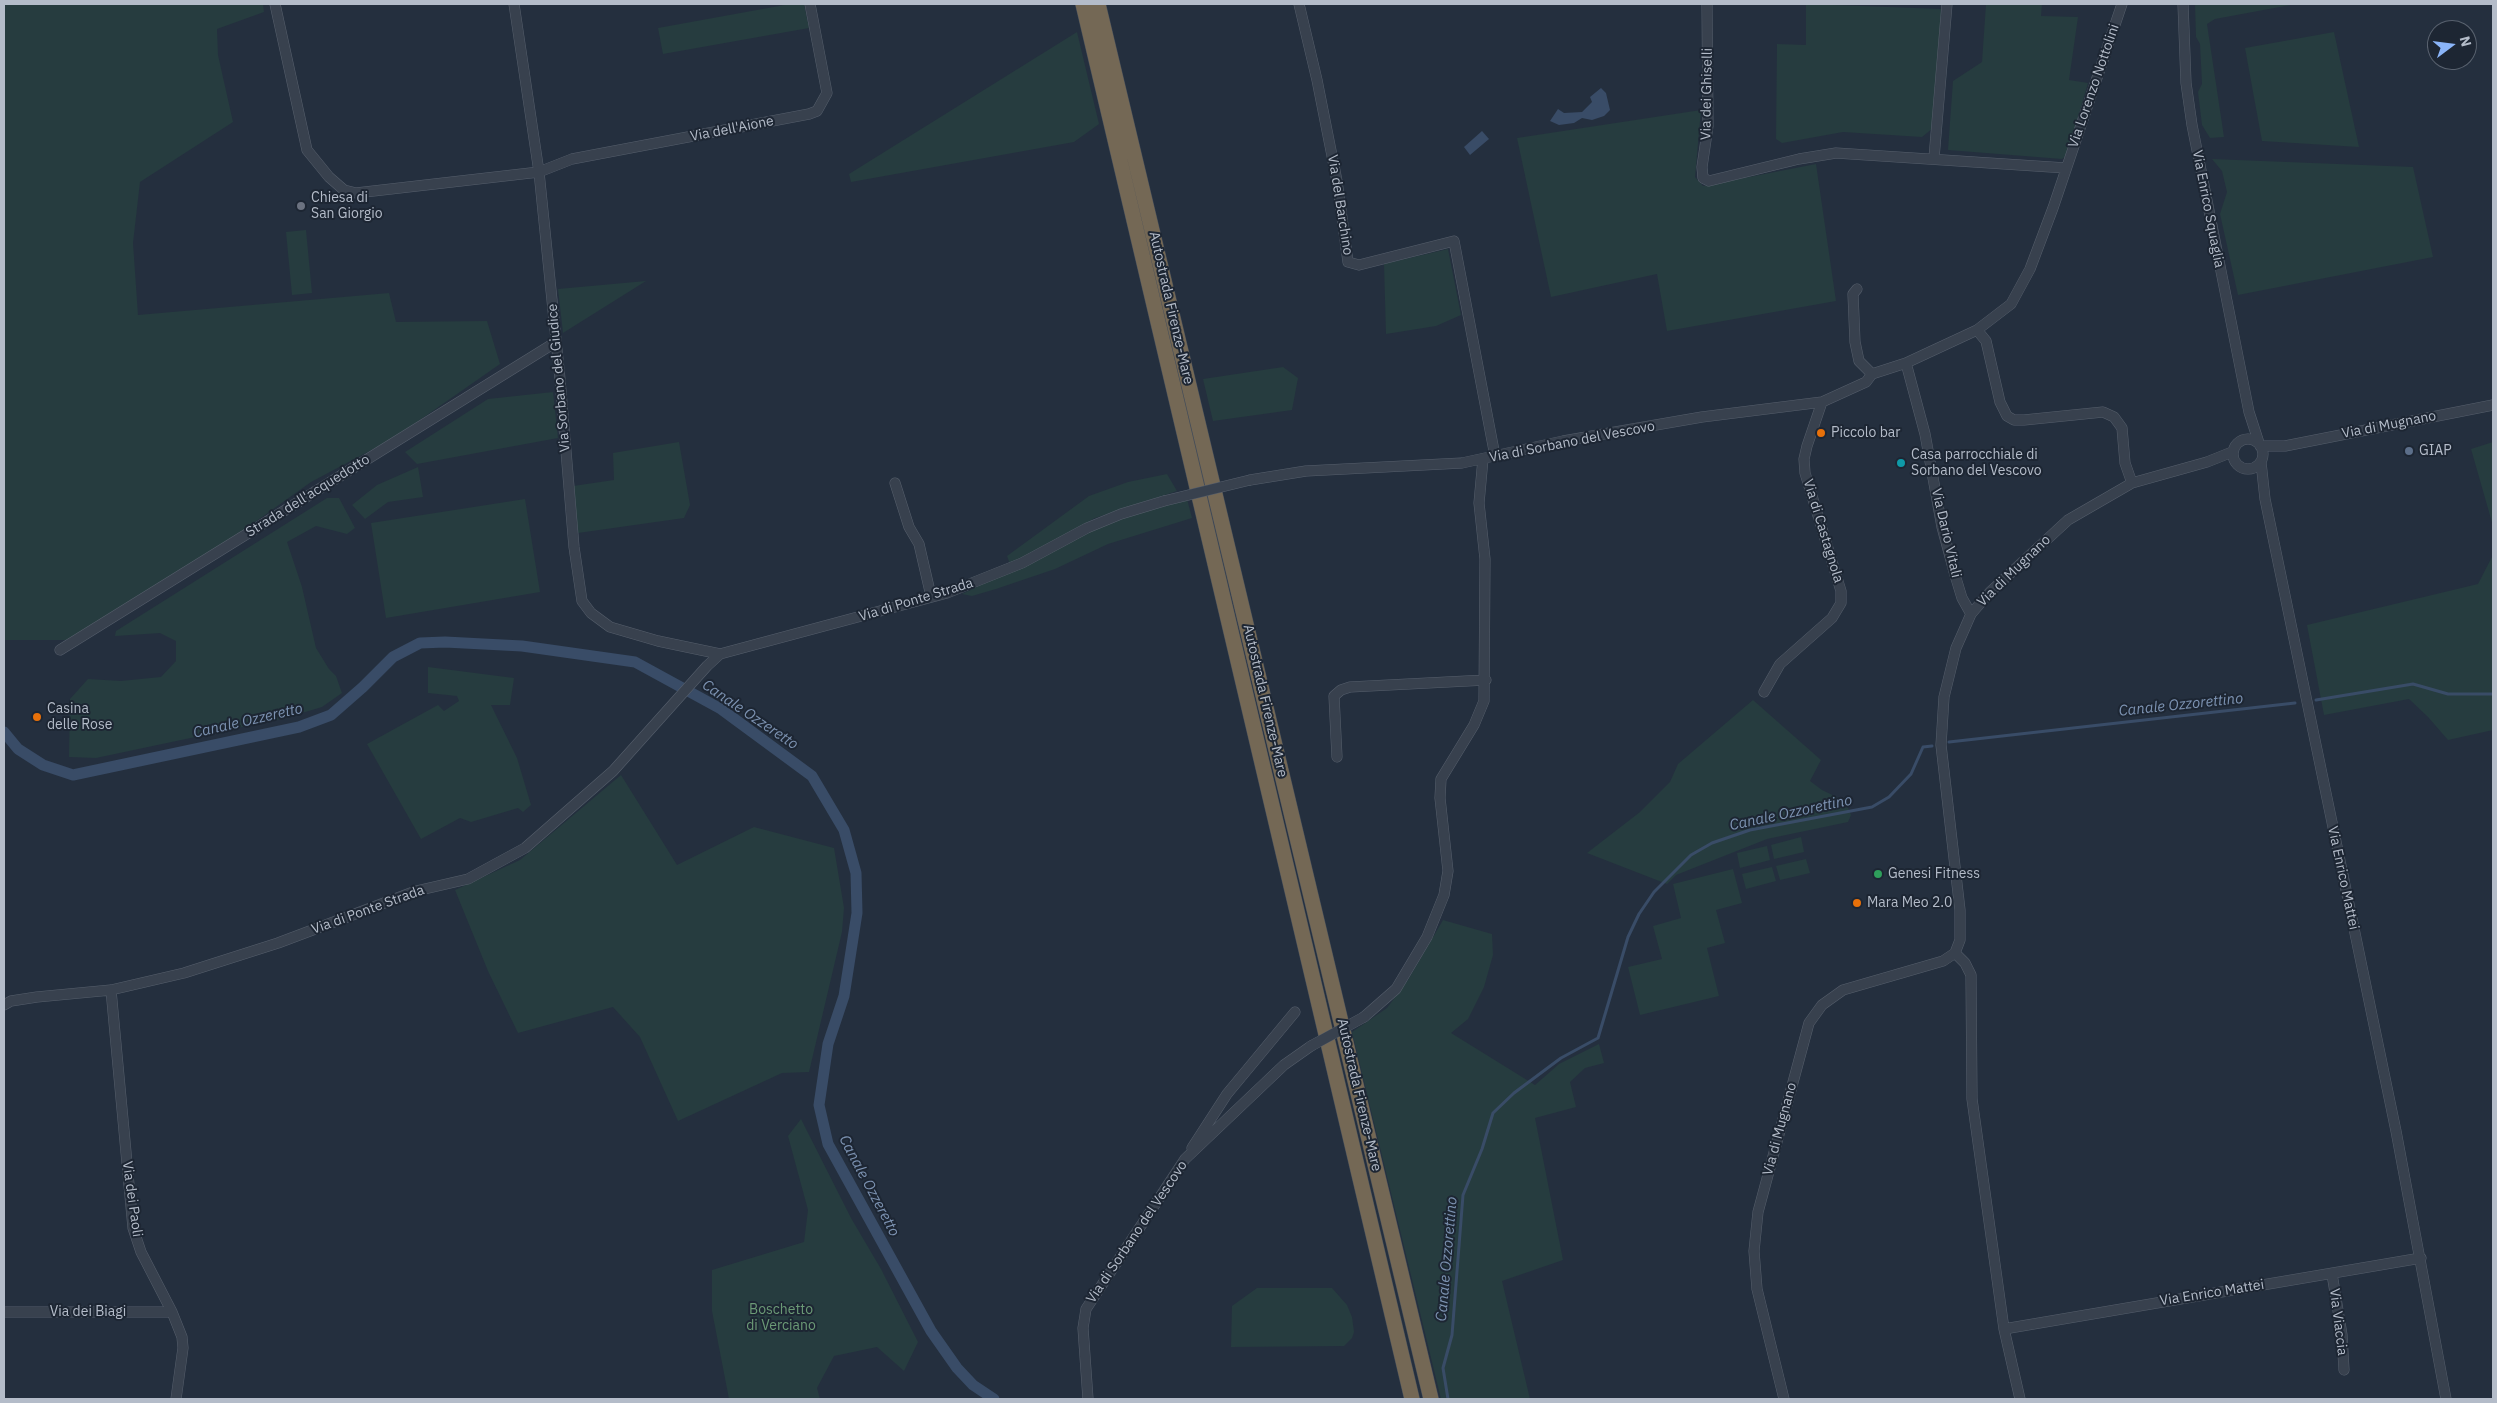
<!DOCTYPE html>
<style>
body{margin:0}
#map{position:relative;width:2497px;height:1403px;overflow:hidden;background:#242f3e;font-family:"IBM Plex Sans",sans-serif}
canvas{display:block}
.frame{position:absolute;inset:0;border:5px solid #b4bcc9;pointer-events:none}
.north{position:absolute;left:2427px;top:20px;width:50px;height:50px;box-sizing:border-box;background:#1d2633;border:1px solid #59626f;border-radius:50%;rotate:75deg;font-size:14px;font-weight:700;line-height:20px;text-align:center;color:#b4bcc9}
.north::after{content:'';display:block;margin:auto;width:18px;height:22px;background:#8ab4f8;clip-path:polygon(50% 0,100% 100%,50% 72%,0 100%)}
</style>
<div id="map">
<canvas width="2497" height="1403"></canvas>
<div class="frame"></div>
<div class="north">N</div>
</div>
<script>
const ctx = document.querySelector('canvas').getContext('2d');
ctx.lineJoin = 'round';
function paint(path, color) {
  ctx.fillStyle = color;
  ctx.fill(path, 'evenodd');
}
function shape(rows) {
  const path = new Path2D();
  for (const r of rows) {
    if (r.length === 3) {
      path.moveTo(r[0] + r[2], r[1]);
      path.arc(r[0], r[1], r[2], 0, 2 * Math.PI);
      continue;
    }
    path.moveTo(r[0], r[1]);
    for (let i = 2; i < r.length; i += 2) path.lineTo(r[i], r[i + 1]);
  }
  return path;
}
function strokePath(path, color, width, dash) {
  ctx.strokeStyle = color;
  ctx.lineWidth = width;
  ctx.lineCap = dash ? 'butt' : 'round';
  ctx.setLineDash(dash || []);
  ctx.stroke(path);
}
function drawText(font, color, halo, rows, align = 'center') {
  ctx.font = font + ' "IBM Plex Sans",sans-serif';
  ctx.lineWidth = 4;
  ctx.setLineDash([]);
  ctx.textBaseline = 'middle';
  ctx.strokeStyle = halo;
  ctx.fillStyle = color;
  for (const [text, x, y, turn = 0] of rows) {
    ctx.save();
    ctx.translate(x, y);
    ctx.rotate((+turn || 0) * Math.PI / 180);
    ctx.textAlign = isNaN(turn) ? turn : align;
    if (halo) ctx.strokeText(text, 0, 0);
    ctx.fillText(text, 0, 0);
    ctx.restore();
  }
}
const green = shape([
 [4,4,263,4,264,12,217,29,218,55,233,122,140,182,133,243,138,315,389,293,396,322,487,321,500,364,394,438,311,482,234,537,72,640,4,640],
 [790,4,804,4,809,28,663,54,658,28],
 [1806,4,1942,9,1933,128,1922,137,1843,132,1782,143,1776,139,1777,44,1806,45],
 [1986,4,2042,4,2041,16,2078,17,2069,80,2088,83,2067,155,2062,159,1948,150,1953,81,1982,62],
 [2195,4,2296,4,2215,19,2207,24,2224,137,2210,138,2202,125,2198,92,2202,84,2200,44,2196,37],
 [1077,32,1099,124,1074,142,851,182,849,174],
 [2334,32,2359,147,2262,141,2245,48],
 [1701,110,1695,177,1703,186,1816,164,1836,301,1667,331,1657,274,1551,297,1517,138],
 [2212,159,2413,167,2433,257,2238,295,2220,214,2227,192,2222,171],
 [306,230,312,293,292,295,286,232],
 [1448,249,1461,315,1436,326,1386,334,1384,264],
 [646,281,563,333,558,289],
 [1283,367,1298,378,1292,410,1213,421,1203,379],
 [553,392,558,438,417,464,405,452,488,399],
 [679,442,690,505,684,518,578,533,573,486,614,480,613,453],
 [2493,442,2493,526,2471,449],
 [418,467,423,497,388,502,365,519,352,505,377,485],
 [1167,474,1177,491,1095,518,1010,564,1007,556,1089,496,1128,482],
 [327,498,339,498,355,528,347,534,316,526,287,542,302,587,316,648,329,669,336,676,342,693,322,707,285,718,96,758,69,757,70,699,88,679,121,681,161,677,176,661,176,641,160,633,115,636,116,631],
 [525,499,540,592,386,618,371,523],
 [1187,499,1192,518,1108,544,1055,569,996,589,972,596,962,594,1050,552,1111,519],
 [2493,555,2493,730,2448,740,2428,717,2409,699,2324,715,2307,625,2478,584],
 [428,667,514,678,510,705,491,705,517,758,531,805,523,812,518,808,471,822,460,818,421,839,367,744,438,705,444,711,459,701,457,696,428,693],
 [1753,700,1821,760,1810,781,1822,790,1845,801,1851,815,1848,822,1767,839,1676,875,1667,884,1587,853,1640,812,1670,782,1678,764],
 [621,775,677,865,754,827,834,848,844,908,842,932,809,1072,782,1073,678,1121,640,1037,613,1007,518,1033,488,971,455,890,520,860],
 [1801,837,1804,852,1774,859,1771,845],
 [1767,846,1770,860,1740,868,1737,853],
 [1806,859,1810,873,1780,880,1776,866],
 [1772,867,1776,881,1746,889,1742,874],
 [1733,869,1742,903,1716,910,1725,943,1707,948,1719,996,1640,1015,1628,967,1662,959,1653,926,1681,918,1673,884],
 [1443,920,1492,934,1493,955,1484,987,1468,1019,1451,1033,1535,1085,1559,1064,1599,1044,1604,1063,1585,1068,1570,1082,1576,1107,1535,1118,1563,1260,1502,1281,1530,1399,1441,1399,1352,1032,1387,1008,1408,980],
 [801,1119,851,1218,881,1269,918,1342,904,1371,877,1347,834,1356,817,1388,820,1399,729,1399,712,1311,712,1270,804,1242,808,1210,788,1136],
 [1257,1288,1332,1288,1347,1305,1352,1317,1354,1332,1352,1338,1344,1346,1231,1347,1232,1306]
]);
const water = shape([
 [1601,88,1606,93,1610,110,1604,116,1592,120,1582,118,1574,123,1559,125,1550,121,1558,109,1564,113,1582,112,1592,102,1590,97],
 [1482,131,1489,139,1470,155,1464,147]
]);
const stream = shape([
 [2316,700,2413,684,2448,694,2493,694],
 [1949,742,2295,703],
 [1448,1399,1443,1368,1452,1335,1463,1195,1482,1149,1493,1113,1514,1093,1561,1058,1598,1038,1628,937,1639,914,1654,892,1691,855,1712,843,1750,830,1872,807,1889,797,1911,774,1923,747,1932,746]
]);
const canal = shape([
 [4,732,18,749,43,765,73,775,299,727,331,715,363,687,393,657,420,643,445,642,522,646,635,662,721,709,812,776,844,830,856,873,857,913,844,996,828,1044,819,1105,828,1144,931,1331,957,1368,973,1385,994,1399]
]);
const minor = shape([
 [275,4,307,150,329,177,344,190,356,193,539,172,572,159,809,114,817,111,827,93,810,4],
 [514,4,539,172,560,379,574,547,582,601,591,613,610,627,658,641,720,654],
 [1299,4,1317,80,1337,181,1348,262,1359,265,1454,241,1495,456],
 [1707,4,1708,126,1702,167,1703,178,1709,181,1799,159,1836,153,2066,168],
 [2183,4,2186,83,2192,125,2249,412,2259,443],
 [1934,158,1947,4],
 [1857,289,1853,294,1855,342,1859,361,1872,374],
 [1977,330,1986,341,2000,402,2007,416,2014,420,2024,420,2103,412,2114,417,2122,428,2125,463,2132,483],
 [1906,363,1925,434,1942,527,1955,575,1962,598,1971,614],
 [2248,454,15],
 [2260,446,2285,446,2493,405],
 [2261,462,2265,499,2396,1131,2446,1399],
 [1250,480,1306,471,1462,463,1563,441,1702,417,1822,402,1866,382,1872,374,1906,363,1977,330,2011,304,2030,269,2053,208,2122,4],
 [895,483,909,527,919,544,931,596],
 [60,650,556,342],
 [1764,692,1780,664,1832,618,1841,603,1841,591,1805,473,1804,459,1807,446,1822,402],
 [1337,757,1334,696,1341,690,1350,687,1486,680],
 [1955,953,1965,963,1971,975,1972,1099,2004,1329,2020,1399],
 [111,990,133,1228,141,1252,172,1312,182,1337,183,1348,176,1399],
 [4,1005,11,1001,37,997,111,990,184,973,278,943,416,891,468,879,525,848,613,771,707,666,720,654,947,593,1022,563,1087,528,1121,514,1164,501],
 [1364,1017,1396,989,1427,937,1444,895,1448,871,1440,798,1441,779,1474,725,1484,701,1485,559,1479,503,1483,459],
 [1192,1148,1227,1094,1295,1012],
 [2332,1274,2342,1335,2344,1370],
 [4,1312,172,1312],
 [2004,1329,2421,1258],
 [1088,1399,1083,1328,1086,1309,1185,1159,1284,1065,1311,1046],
 [1784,1399,1757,1289,1754,1251,1758,1212,1809,1023,1822,1005,1843,990,1943,961,1955,953,1960,940,1960,910,1941,745,1944,697,1956,648,1964,630,1971,614,1990,592,2068,520,2132,483,2207,462,2232,452]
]);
const highway = shape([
 [1083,4,1412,1399],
 [1098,4,1431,1399]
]);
const minorBridge = shape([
 [1164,501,1250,480],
 [1311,1046,1364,1017]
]);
const markers = [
 [301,206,5,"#6b7280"],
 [1821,433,5,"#e8710a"],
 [2409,451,5,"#5c6f8a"],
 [1901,463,5,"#0f9aa8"],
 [37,717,5,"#e8710a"],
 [1878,874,5,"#2e9e5b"],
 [1857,903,5,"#e8710a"]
];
const streetNames = [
 ["Via Lorenzo Nottolini",2094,86,-71],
 ["Via dei Ghiselli",1707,94,-89],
 ["Via dell'Aione",732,129,-11],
 ["Via del Barchino",1340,205,81],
 ["Via Enrico Squaglia",2208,209,79],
 ["Autostrada Firenze-Mare",1171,308,77],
 ["Via Sorbano del Giudice",559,378,-95],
 ["Via di Mugnano",2389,425,-11],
 ["Via di Sorbano del Vescovo",1572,442,-11],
 ["Strada dell'acquedotto",308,496,-32],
 ["Via di Castagnola",1823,531,73],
 ["Via Dario Vitali",1946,533,77],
 ["Via di Mugnano",2014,571,-44],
 ["Via di Ponte Strada",916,600,-17],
 ["Autostrada Firenze-Mare",1265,701,77],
 ["Via Enrico Mattei",2343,878,78],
 ["Via di Ponte Strada",368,910,-20],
 ["Autostrada Firenze-Mare",1359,1095,77],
 ["Via di Mugnano",1780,1129,-75],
 ["Via dei Paoli",132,1199,82],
 ["Via di Sorbano del Vescovo",1137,1232,-56],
 ["Via Enrico Mattei",2212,1293,-9],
 ["Via dei Biagi",88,1312],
 ["Via Viaccia",2338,1322,83]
];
const poiNames = [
 ["Chiesa di",311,198],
 ["San Giorgio",311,214],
 ["Piccolo bar",1831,433],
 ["GIAP",2419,451],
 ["Casa parrocchiale di",1911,455],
 ["Sorbano del Vescovo",1911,471],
 ["Casina",47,709],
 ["delle Rose",47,725],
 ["Genesi Fitness",1888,874],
 ["Mara Meo 2.0",1867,903]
];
const parkNames = [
 ["Boschetto",781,1310],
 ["di Verciano",781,1326]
];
const waterNames = [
 ["Canale Ozzorettino",2181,705,-6],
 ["Canale Ozzeretto",750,715,34],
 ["Canale Ozzeretto",248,721,-13],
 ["Canale Ozzorettino",1791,813,-12],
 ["Canale Ozzeretto",869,1186,62],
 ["Canale Ozzorettino",1447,1259,-85]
];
paint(green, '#263c3f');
paint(water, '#394c67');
strokePath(stream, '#394c67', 3);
strokePath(canal, '#394c67', 11);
strokePath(minor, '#565f6c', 11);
strokePath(highway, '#434c59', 16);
strokePath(minor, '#38414e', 10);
strokePath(highway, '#746855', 15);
strokePath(minorBridge, '#565f6c', 11, []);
strokePath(minorBridge, '#38414e', 10);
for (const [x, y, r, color] of markers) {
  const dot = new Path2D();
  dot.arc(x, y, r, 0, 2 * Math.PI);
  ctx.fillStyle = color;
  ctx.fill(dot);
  strokePath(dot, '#1d2633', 2);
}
drawText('14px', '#b4bcc9', '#1d2633', streetNames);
drawText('14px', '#b4bcc9', '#1d2633', poiNames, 'left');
drawText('14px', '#6b9a76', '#1d2633', parkNames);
drawText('italic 15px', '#7c92b1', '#1d2633', waterNames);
</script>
